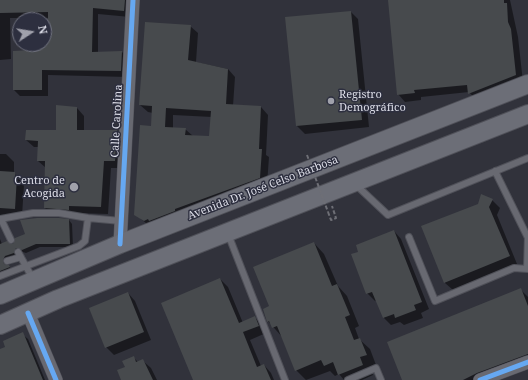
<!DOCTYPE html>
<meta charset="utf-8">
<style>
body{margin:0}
#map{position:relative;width:528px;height:380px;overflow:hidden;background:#31323b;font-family:"Noto Serif",serif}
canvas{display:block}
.north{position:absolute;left:12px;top:12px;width:40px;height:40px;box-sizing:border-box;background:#2d2f3f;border:1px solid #737582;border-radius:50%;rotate:78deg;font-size:11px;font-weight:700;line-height:16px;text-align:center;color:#dcdde7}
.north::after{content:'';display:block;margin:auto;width:14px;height:18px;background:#a0a1ab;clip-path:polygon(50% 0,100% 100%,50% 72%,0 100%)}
</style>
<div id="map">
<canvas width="528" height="380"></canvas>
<div class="north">N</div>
</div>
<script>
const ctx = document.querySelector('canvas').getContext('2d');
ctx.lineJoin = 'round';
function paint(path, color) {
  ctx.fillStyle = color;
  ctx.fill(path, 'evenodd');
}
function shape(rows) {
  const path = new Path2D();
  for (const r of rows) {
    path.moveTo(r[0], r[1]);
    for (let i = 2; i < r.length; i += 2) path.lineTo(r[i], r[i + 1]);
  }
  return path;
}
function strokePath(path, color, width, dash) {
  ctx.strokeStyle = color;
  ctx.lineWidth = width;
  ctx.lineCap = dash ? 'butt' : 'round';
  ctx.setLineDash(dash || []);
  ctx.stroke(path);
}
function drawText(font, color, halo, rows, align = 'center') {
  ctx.font = font + ' "Noto Serif",serif';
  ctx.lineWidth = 3;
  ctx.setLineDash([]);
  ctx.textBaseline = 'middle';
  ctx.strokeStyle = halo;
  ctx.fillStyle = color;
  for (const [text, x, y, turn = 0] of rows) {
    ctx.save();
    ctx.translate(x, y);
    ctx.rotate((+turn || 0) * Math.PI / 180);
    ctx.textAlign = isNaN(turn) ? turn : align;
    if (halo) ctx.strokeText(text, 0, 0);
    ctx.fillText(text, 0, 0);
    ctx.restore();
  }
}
const shadow = shape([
 [5,0,132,0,130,17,98,14,98,52,122,52,128,58,127,77,48,75,48,96,20,96,14,90,34,51,34,44,48,45,49,18,10,18,11,59,0,60,0,7],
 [389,0,510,0,518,37,523,82,476,100,469,92,421,97,421,100,405,102,398,94],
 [351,12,358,19,369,127,305,134,297,126,286,18],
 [190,26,198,33,196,62,228,69,235,77,233,106,261,107,268,115,266,155,269,157,267,185,152,228,135,214,152,127,153,113,148,112,140,105],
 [173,115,212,117,210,137,193,136,185,129,173,128],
 [57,106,77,108,84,116,84,131,117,131,124,139,122,168,111,168,108,214,76,213,52,215,45,208,46,168,38,161,39,147,34,147,26,140,57,131],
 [0,154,6,154,14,162,14,173,24,185,22,216,0,215],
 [492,200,500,208,497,215,517,264,453,290,445,283,422,227],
 [69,220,72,224,73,247,40,247,26,253,20,251,17,256,6,263,12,270,0,277,0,239,2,244,13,246],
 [394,231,401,239,429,309,421,313,423,318,404,325,400,322,391,325,384,318,377,300,375,301,367,293,359,252],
 [314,243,324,254,338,286,347,296,359,326,355,328,359,339,370,349,376,365,370,368,373,375,362,380,344,380,339,374,335,376,330,371,306,380,296,370,283,338,268,321,270,307],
 [220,279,228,287,243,323,255,318,263,325,266,333,250,340,261,366,264,365,271,373,274,380,194,380],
 [520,289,528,297,528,364,485,380,403,380],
 [128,293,135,301,151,340,114,355,106,347],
 [22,334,28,339,45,380,0,380,0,351,7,348],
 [133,357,139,363,143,361,151,368,157,380,122,380,126,368]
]);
const building = shape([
 [0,0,125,0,124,11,93,8,92,52,122,51,121,71,42,70,42,90,13,90,13,51,33,50,33,44,47,44,48,16,48,12,0,13],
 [388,0,504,0,504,3,507,3,508,22,511,29,516,75,468,94,467,85,414,90,415,93,397,95],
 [351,11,362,120,296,126,285,17],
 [145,22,191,25,188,60,228,69,226,104,261,106,259,149,262,149,260,178,175,209,175,211,149,221,148,219,144,221,134,215,140,125,151,126,152,106,139,105],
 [166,108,211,111,209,136,185,135,186,128,165,127],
 [56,105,77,107,77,130,117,130,115,161,104,161,101,207,69,206,69,210,44,208,45,161,37,161,38,141,25,140,26,130,56,130],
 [0,171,15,172,15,176,17,176,15,209,0,208],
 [481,194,493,199,489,207,510,256,444,283,421,226,478,204],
 [37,218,59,218,69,219,70,244,36,244,22,250,16,248,14,253,5,256,3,260,4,264,9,265,10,267,0,271,0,244,7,241,13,244,15,238,25,234,20,220],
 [394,230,422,302,414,305,416,310,395,318,394,314,383,318,372,292,366,294,351,254,358,252,356,245],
 [314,242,332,286,337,284,350,315,345,317,354,340,360,338,367,355,360,357,363,365,338,375,333,362,324,366,321,360,295,371,277,326,272,328,269,321,267,322,263,309,269,306,253,267],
 [220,278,239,323,255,316,259,326,243,332,257,367,264,364,271,380,193,380,161,303],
 [521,288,528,306,528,354,477,373,463,380,402,380,387,342],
 [128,292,144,332,105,348,89,308],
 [23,332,43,380,0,380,0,349,5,347,3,341],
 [134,356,136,362,143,359,153,380,121,380,117,370,125,367,122,361]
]);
const path = shape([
 [328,212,331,220,336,218,332,206]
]);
const lane = shape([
 [495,171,528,238],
 [355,184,388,215,528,158],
 [0,219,33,213,59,213,88,218,121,221],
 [1,219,11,240],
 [228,234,285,380],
 [409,237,435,301,514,268,528,269],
 [18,252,33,279],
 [7,261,21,257],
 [527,269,528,234],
 [0,276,79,246,85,241,88,218],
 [348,380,376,368,381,380]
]);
const street = shape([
 [120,244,133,0],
 [28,313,56,380],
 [480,380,528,362]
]);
const secondary = shape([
 [0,295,120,244,528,84],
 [0,325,58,299,528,114]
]);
const pathBridge = shape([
 [307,155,328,212]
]);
const cycleway = shape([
 [120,244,133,0],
 [28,313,56,380],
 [480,380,528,362]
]);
const markers = [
 [331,101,4,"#a0a1ab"],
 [74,187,5,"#a0a1ab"]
];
const poiNames = [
 ["Registro",339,95],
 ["Demográfico",339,108],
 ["Centro de",65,181,"right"],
 ["Acogida",65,194,"right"]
];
const streetNames = [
 ["Calle Carolina",117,121,-87],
 ["Avenida Dr. José Celso Barbosa",263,188,-21]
];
paint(shadow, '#0007');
paint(building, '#474a4d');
strokePath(lane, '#505159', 8);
strokePath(street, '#505159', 14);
strokePath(secondary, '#505159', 20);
strokePath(path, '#6e6f76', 2, [4, 2]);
strokePath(lane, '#686971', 6);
strokePath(street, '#686971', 13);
strokePath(secondary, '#6c6e77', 18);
strokePath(pathBridge, '#6e6f76', 2, [4, 2]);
strokePath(cycleway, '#66a8f1', 5);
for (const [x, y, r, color] of markers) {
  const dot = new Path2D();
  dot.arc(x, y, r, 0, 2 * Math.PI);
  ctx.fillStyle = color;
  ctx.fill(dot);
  strokePath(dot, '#2d2f3f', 1.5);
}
drawText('11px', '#dcdde7', '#2d2f3f', poiNames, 'left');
drawText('11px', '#dcdde7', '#2d2f3f', streetNames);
</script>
